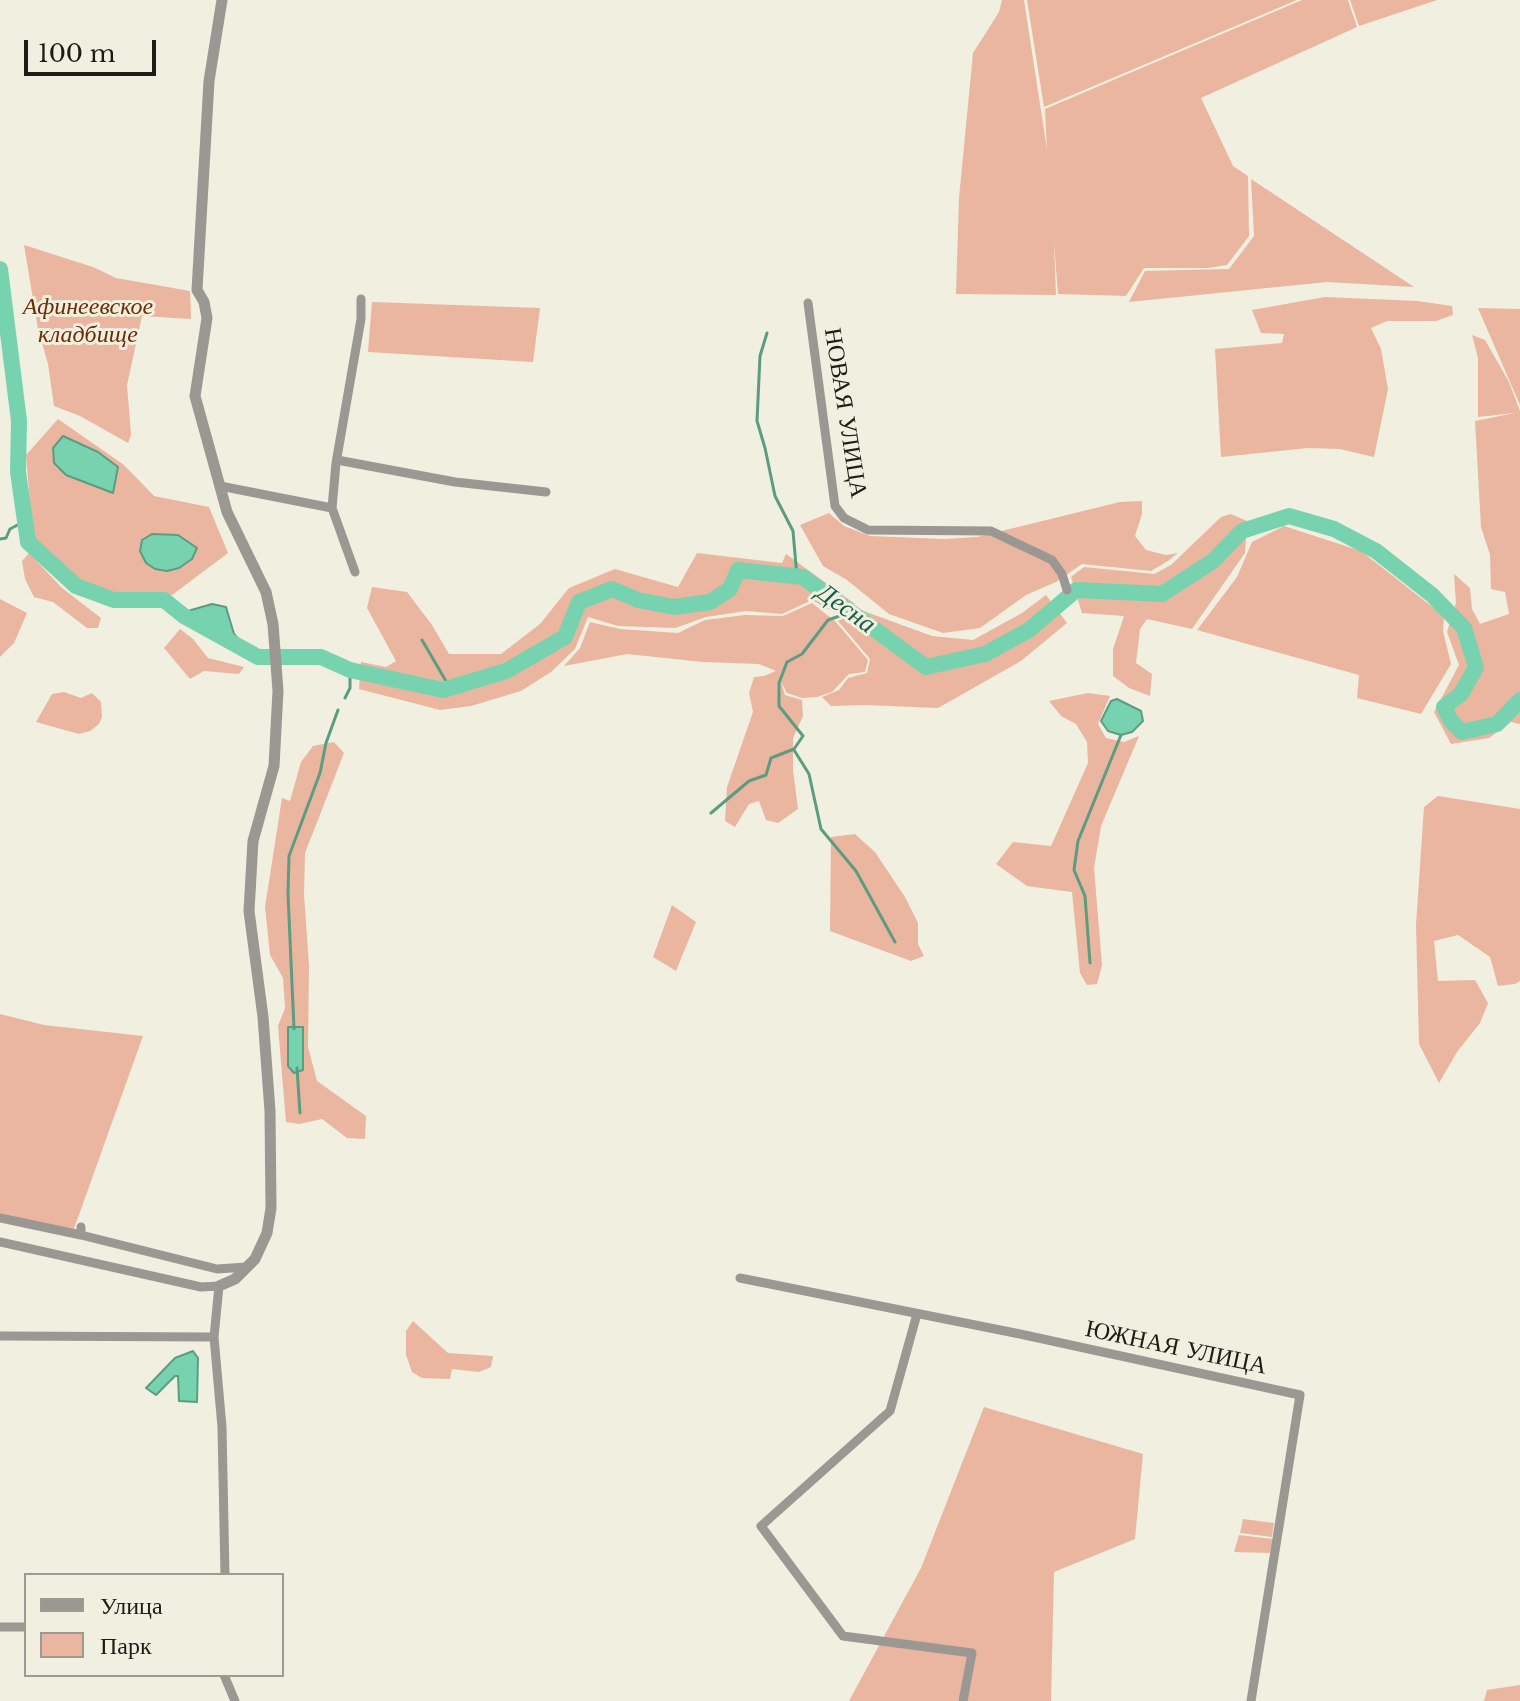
<!DOCTYPE html>
<meta charset="utf-8">
<style>
body{margin:0}
#map{position:relative;width:1520px;height:1701px;overflow:hidden;background:#f0efe0;font-family:"Libre Baskerville",serif}
canvas{display:block}
.legend{position:absolute;left:24px;top:1573px;width:260px;height:104px;box-sizing:border-box;background:#f0efe0;border:2px solid #9c9b90;margin:0;padding:10px 14px;list-style:none;font-size:24px;color:#1d1d17}
.legend li{display:flex;align-items:center;gap:16px;height:40px}
.legend b{width:40px;border:2px solid #9c9b90}
.scale{position:absolute;left:24px;top:40px;width:132px;height:36px;box-sizing:border-box;border:4px solid #1d1d17;border-top:0;padding-left:10px;font-size:24px;line-height:28px;white-space:nowrap;color:#1d1d17;-webkit-text-stroke:6px #f0efe0;paint-order:stroke}
</style>
<div id="map">
<canvas width="1520" height="1701"></canvas>
<ul class="legend">
<li><b style="height:10px;background:#9b9792"></b>Улица</li>
<li><b style="height:22px;background:#eab6a0"></b>Парк</li>
</ul>
<div class="scale">100 m</div>
</div>
<script>
const ctx = document.querySelector('canvas').getContext('2d');
ctx.lineJoin = 'round';
function paint(path, color) {
  ctx.fillStyle = color;
  ctx.fill(path, 'evenodd');
}
function shape(rows) {
  const path = new Path2D();
  for (const r of rows) {
    path.moveTo(r[0], r[1]);
    for (let i = 2; i < r.length; i += 2) path.lineTo(r[i], r[i + 1]);
  }
  return path;
}
function strokePath(path, color, width, dash) {
  ctx.strokeStyle = color;
  ctx.lineWidth = width;
  ctx.lineCap = dash ? 'butt' : 'round';
  ctx.setLineDash(dash || []);
  ctx.stroke(path);
}
function drawText(font, color, halo, rows, align = 'center') {
  ctx.font = font + ' "Libre Baskerville",serif';
  ctx.lineWidth = 6;
  ctx.setLineDash([]);
  ctx.textBaseline = 'middle';
  ctx.strokeStyle = halo;
  ctx.fillStyle = color;
  for (const [text, x, y, turn = 0] of rows) {
    ctx.save();
    ctx.translate(x, y);
    ctx.rotate((+turn || 0) * Math.PI / 180);
    ctx.textAlign = isNaN(turn) ? turn : align;
    if (halo) ctx.strokeText(text, 0, 0);
    ctx.fillText(text, 0, 0);
    ctx.restore();
  }
}
const green = shape([
 [1002,0,1024,0,1047,150,1045,109,1302,0,1348,0,1357,27,1201,98,1233,166,1248,176,1249,236,1227,265,1208,268,1144,268,1126,296,1058,294,1054,242,1056,295,956,294,959,198,973,53,999,12],
 [1027,0,1297,0,1044,107],
 [1350,0,1437,0,1359,26],
 [1251,179,1414,287,1327,282,1129,302,1145,271,1229,269,1254,236],
 [24,245,93,267,116,278,190,291,191,319,142,316,127,385,131,435,128,443,80,416,54,406,48,364,38,329],
 [1325,297,1417,301,1452,306,1453,315,1436,321,1387,321,1371,328,1381,349,1388,389,1374,457,1340,449,1308,448,1221,457,1215,349,1282,343,1284,334,1261,333,1252,310],
 [372,302,540,308,533,362,368,352],
 [1478,308,1520,309,1520,405],
 [1472,335,1485,340,1509,382,1520,411,1520,724,1511,722,1489,738,1451,744,1434,712,1459,665,1447,632,1456,603,1454,574,1470,588,1472,609,1480,624,1509,614,1505,592,1491,589,1490,555,1481,527,1475,421,1515,413,1478,417,1478,358],
 [58,419,124,465,154,496,209,507,228,553,172,595,112,596,77,582,33,539,26,455],
 [1142,501,1142,514,1135,536,1146,550,1166,555,1178,553,1168,561,1151,571,1082,564,1056,582,1026,595,980,628,943,633,889,614,847,580,823,566,800,525,829,513,844,526,870,536,944,539,977,537,1120,502],
 [1231,514,1247,521,1245,553,1192,629,1147,619,1140,629,1136,663,1152,674,1150,696,1129,688,1113,676,1113,649,1124,616,1082,613,1071,577,1084,567,1154,574,1171,565,1221,517],
 [1284,526,1361,551,1444,616,1443,631,1451,664,1421,714,1357,698,1359,675,1197,630,1237,577,1252,542],
 [29,553,62,588,101,618,98,628,87,628,53,602,34,597,25,579,22,561],
 [697,553,782,563,786,554,855,604,835,613,812,600,782,614,746,611,706,617,675,628,618,626,588,617,575,649,551,672,521,691,471,706,440,710,359,689,361,662,386,667,396,661,367,608,372,587,407,592,432,625,449,654,501,654,540,624,569,588,615,569,678,587],
 [1046,595,1067,623,1021,661,938,708,866,705,831,706,822,697,839,690,848,678,867,673,870,659,838,621,861,610,932,636,973,640,1022,613],
 [0,599,27,613,14,643,0,657],
 [812,603,836,622,868,660,865,672,849,674,832,692,817,697,802,698,787,693,781,682,785,695,802,700,803,716,793,738,793,770,798,809,778,823,766,820,759,801,749,804,735,827,725,821,727,787,753,712,749,693,754,677,764,676,776,671,759,664,703,662,627,654,564,666,580,648,590,622,620,629,678,633,705,620,745,615,783,616],
 [180,629,193,639,208,658,244,667,239,674,204,671,190,679,164,648],
 [64,692,81,698,92,693,101,702,102,717,99,724,90,731,79,734,36,722,52,694],
 [1088,693,1110,696,1098,724,1106,738,1124,742,1139,736,1101,826,1094,868,1102,965,1097,984,1087,985,1080,973,1072,892,1027,886,996,864,1013,842,1051,846,1088,763,1087,742,1076,724,1061,716,1049,701],
 [334,742,344,753,305,853,304,894,309,966,308,1047,317,1081,366,1116,365,1139,347,1138,322,1119,299,1124,286,1122,278,1026,285,1008,283,978,270,955,265,907,282,798,290,801,301,762,313,746],
 [1438,796,1520,809,1520,981,1515,984,1498,986,1490,957,1458,935,1434,941,1438,981,1475,980,1488,1003,1480,1023,1457,1052,1439,1083,1419,1044,1416,925,1424,807],
 [855,834,875,852,905,897,918,923,918,944,924,956,911,961,830,931,831,837],
 [672,905,696,922,676,971,653,957],
 [0,1014,44,1025,143,1036,71,1237,0,1221],
 [413,1321,448,1353,493,1356,491,1367,479,1372,452,1369,450,1379,422,1378,412,1372,406,1355,406,1331],
 [984,1407,1143,1454,1135,1539,1054,1572,1051,1701,849,1701,921,1568],
 [1243,1519,1274,1523,1272,1537,1240,1533],
 [1239,1535,1273,1539,1270,1553,1234,1552],
 [1520,1685,1520,1701,1484,1701,1487,1690]
]);
const water = shape([
 [63,436,98,452,118,467,113,493,66,475,54,463,53,448,63,436],
 [152,534,178,535,197,548,192,559,179,568,167,571,155,569,146,563,140,551,142,540,152,534],
 [212,604,226,607,234,634,251,653,181,613,212,604],
 [1117,699,1141,711,1143,721,1132,732,1121,735,1108,731,1101,721,1111,701,1117,699],
 [288,1027,303,1027,303,1070,294,1073,288,1066,288,1027],
 [193,1351,198,1358,197,1402,179,1401,178,1376,175,1376,156,1395,146,1388,175,1358,193,1351]
]);
const stream = shape([
 [767,333,760,356,757,421,765,448,775,496,793,531,797,577],
 [0,539,6,538,10,529,25,521],
 [422,640,450,688],
 [345,698,350,688,350,670],
 [794,750,809,774,821,829,856,871,895,942],
 [711,813,749,781,766,775,771,758,794,749,803,736,779,706,779,683,787,662,802,654,828,620,851,612],
 [1090,963,1085,896,1074,870,1078,841,1121,735],
 [294,1029,288,894,289,856,320,773,326,743,338,710],
 [297,1068,300,1113]
]);
const river = shape([
 [0,269,19,421,18,472,28,542,76,586,114,600,164,600,184,616,258,657,321,657,350,670,443,690,506,671,565,637,579,602,612,589,638,600,674,607,710,602,730,589,738,570,803,577,926,667,985,654,1029,630,1076,590,1162,594,1213,561,1242,531,1289,516,1334,529,1376,551,1432,595,1464,628,1476,667,1461,694,1444,707,1451,721,1462,732,1497,724,1520,700]
]);
const minor = shape([
 [808,303,835,506,844,518,868,530,991,531,1052,560,1062,574,1067,590],
 [337,460,455,482,546,492],
 [220,486,332,508,355,572],
 [332,508,336,463,361,319,361,299],
 [0,1218,81,1235],
 [81,1227,81,1235,217,1269,247,1267],
 [0,1242,201,1287,219,1286,214,1337,0,1336],
 [740,1278,1020,1334,1300,1395,1251,1701],
 [917,1314,890,1411,761,1526,843,1636,972,1653,963,1701],
 [214,1337,222,1427,225,1575],
 [0,1627,26,1627],
 [224,1675,235,1701]
]);
const tertiary = shape([
 [219,1286,235,1279,255,1259,267,1233,271,1208,270,1111,263,1017,249,911,253,841,274,766,278,691,273,624,266,592,227,512,195,396,207,318,204,302,197,290,209,81,222,0]
]);
const parkNames = [
 ["Афинеевское",88,307],
 ["кладбище",88,335]
];
const streetNames = [
 ["НОВАЯ УЛИЦА",845,413,81],
 ["ЮЖНАЯ УЛИЦА",1176,1348,12]
];
const waterNames = [
 ["Десна",846,609,36]
];
paint(green, '#eab6a0');
paint(water, '#77d3af');
strokePath(water, '#5c9c81', 2);
strokePath(stream, '#5c9c81', 3);
strokePath(river, '#77d3af', 16);
strokePath(minor, '#9b9792', 9);
strokePath(tertiary, '#9b9792', 11);
drawText('italic 24px', '#6f2b06', '#f0efe0', parkNames);
drawText('24px', '#1d1d17', '#f0efe0', streetNames);
drawText('italic 26px', '#155e47', '#f0efe0', waterNames);
</script>
